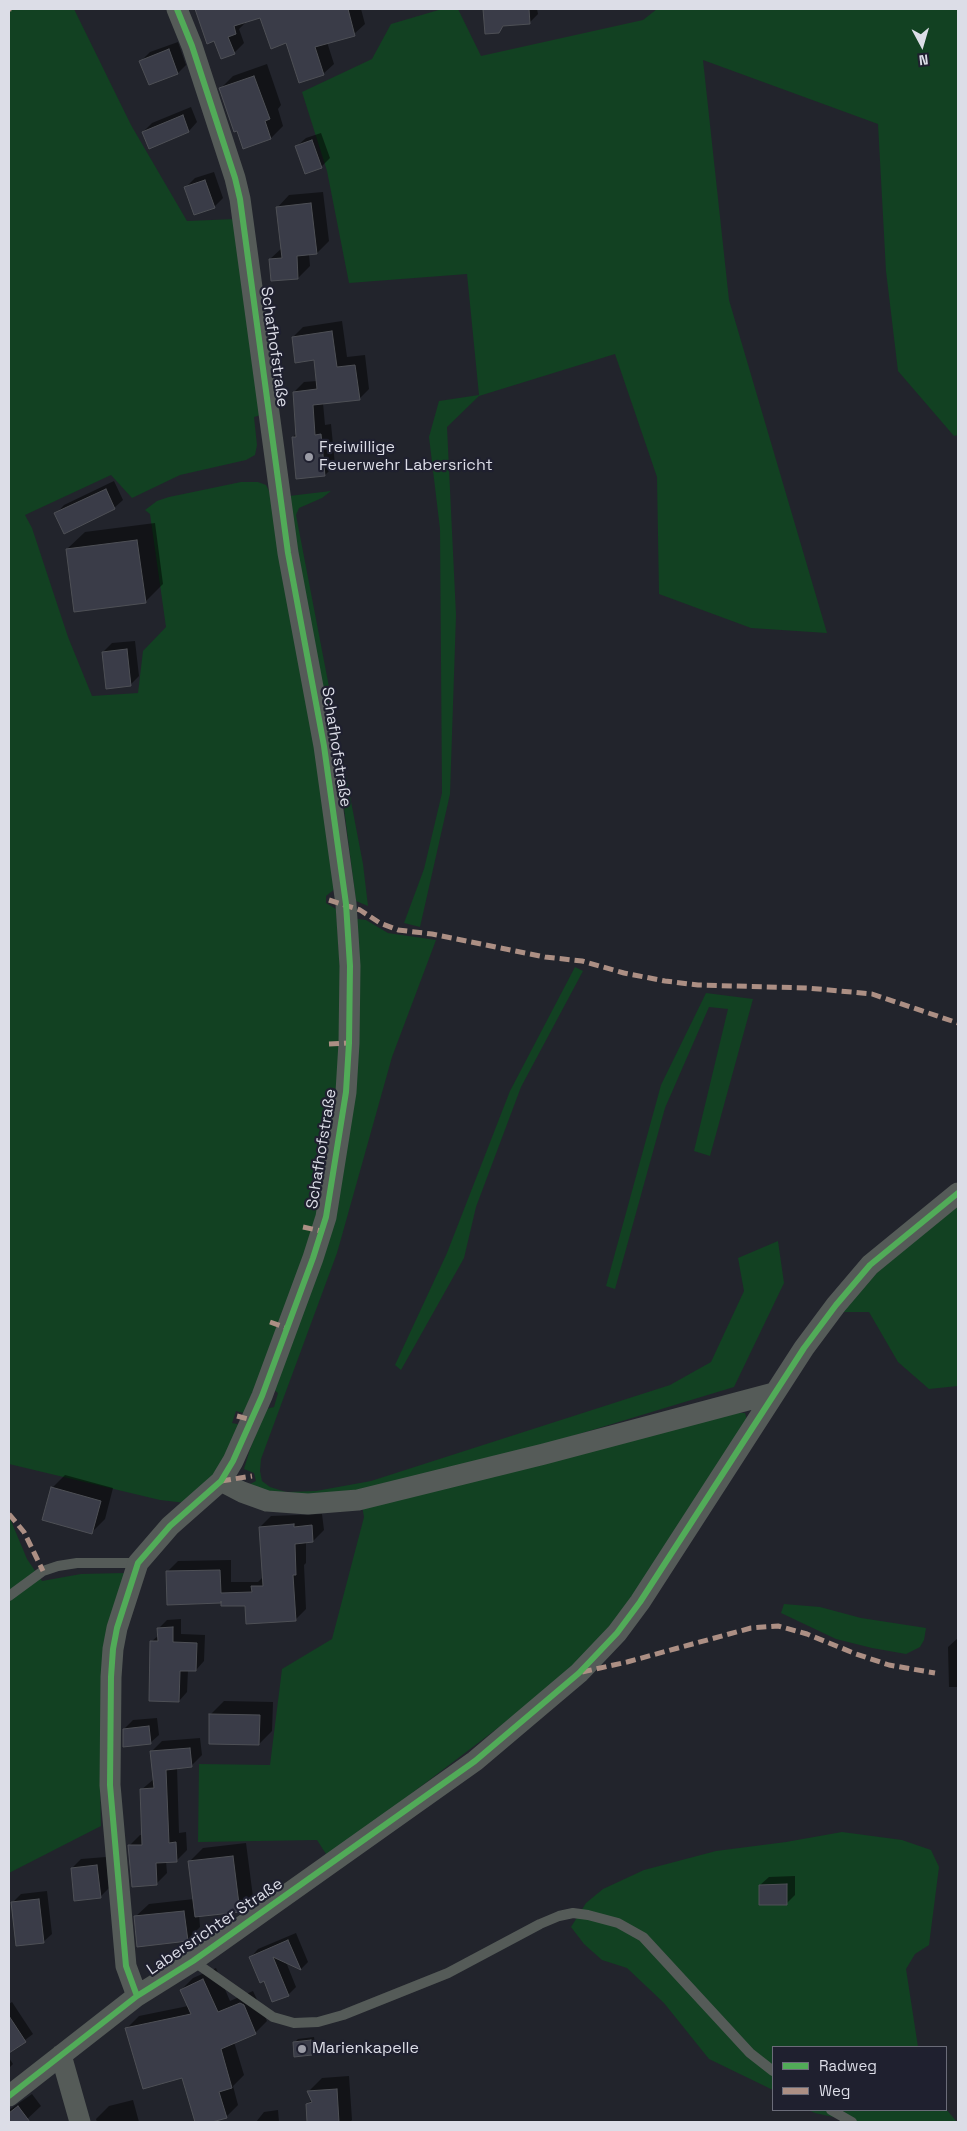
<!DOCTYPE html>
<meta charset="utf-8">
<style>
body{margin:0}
#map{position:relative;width:967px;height:2131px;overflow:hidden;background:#22242c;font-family:"Space Grotesk",sans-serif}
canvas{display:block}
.frame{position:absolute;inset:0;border:10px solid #dcdde7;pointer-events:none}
.legend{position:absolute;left:772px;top:2046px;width:175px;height:65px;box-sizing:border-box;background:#1f202f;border:1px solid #6b6c79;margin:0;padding:6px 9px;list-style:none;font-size:15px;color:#dcdde7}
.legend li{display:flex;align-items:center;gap:10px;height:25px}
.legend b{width:25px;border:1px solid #6b6c79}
.north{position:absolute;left:897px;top:20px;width:50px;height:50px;-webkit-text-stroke:4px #1f202f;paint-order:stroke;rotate:174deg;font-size:14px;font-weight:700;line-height:20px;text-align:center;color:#dcdde7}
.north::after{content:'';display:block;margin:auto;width:18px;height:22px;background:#dcdde7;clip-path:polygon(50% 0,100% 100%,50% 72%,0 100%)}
</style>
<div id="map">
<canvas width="967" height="2131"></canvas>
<div class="frame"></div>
<ul class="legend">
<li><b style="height:6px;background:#51ab58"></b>Radweg</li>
<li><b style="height:6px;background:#ac8f84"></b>Weg</li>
</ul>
<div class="north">N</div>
</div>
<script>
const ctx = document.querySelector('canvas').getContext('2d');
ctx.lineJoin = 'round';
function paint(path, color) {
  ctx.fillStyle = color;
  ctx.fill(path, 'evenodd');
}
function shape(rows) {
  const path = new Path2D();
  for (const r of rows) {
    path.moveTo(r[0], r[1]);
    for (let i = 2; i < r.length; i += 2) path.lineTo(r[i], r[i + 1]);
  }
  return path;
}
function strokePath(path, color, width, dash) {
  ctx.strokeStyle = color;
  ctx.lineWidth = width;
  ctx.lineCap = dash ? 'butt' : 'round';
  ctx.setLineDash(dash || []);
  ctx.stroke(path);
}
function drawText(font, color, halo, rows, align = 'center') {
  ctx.font = font + ' "Space Grotesk",sans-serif';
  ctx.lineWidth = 4.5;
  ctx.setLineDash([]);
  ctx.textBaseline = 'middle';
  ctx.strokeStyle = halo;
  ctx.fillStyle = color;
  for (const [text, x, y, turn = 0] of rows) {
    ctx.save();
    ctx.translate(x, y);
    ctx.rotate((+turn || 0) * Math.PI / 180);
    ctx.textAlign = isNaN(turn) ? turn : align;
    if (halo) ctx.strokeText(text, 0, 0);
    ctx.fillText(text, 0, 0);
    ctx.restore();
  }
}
const green = shape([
 [9,9,74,9,131,125,187,221,236,219,261,415,254,417,257,445,255,455,246,460,180,475,132,498,111,475,25,515,32,528,68,637,92,696,138,693,143,651,166,627,150,514,145,510,157,501,169,497,241,482,258,482,266,485,270,493,319,767,336,888,326,896,326,903,336,909,341,982,340,1062,324,1179,310,1243,247,1414,236,1411,232,1423,242,1425,224,1462,205,1485,186,1503,160,1500,9,1464],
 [442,9,458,9,481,56,643,20,657,9,958,9,958,435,954,436,898,371,886,271,878,124,703,60,729,300,827,633,751,628,659,594,657,477,615,354,479,396,447,427,456,615,450,794,420,927,404,923,424,869,442,793,440,529,429,437,439,401,479,395,467,274,349,283,327,171,302,92,372,59,391,24],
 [331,491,322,498,299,508,296,515,363,864,368,906,356,901,338,762,305,597,289,496],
 [357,919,366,920,388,933,436,940,392,1057,337,1253,261,1459,260,1471,262,1481,270,1487,286,1492,316,1491,371,1481,670,1385,711,1362,744,1291,738,1258,778,1241,784,1283,734,1387,556,1441,374,1489,279,1497,250,1484,256,1481,254,1473,244,1469,250,1449,266,1409,274,1407,278,1393,274,1390,324,1255],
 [575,967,583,971,521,1087,476,1207,464,1258,401,1370,395,1365,447,1253,510,1091],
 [706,993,753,999,710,1156,694,1151,728,1009,709,1007,665,1108,615,1289,606,1286,661,1085],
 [958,1205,958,1386,929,1389,898,1362,869,1312,841,1312,882,1267],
 [736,1413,745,1413,748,1423,637,1596,561,1680,328,1857,317,1840,198,1842,199,1764,270,1765,282,1669,332,1639,364,1517,362,1506],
 [9,1516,27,1559,42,1581,81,1574,125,1573,100,1789,101,1826,9,1873],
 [784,1604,820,1607,861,1618,926,1628,924,1640,920,1647,906,1654,872,1648,836,1639,781,1613],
 [842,1832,902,1840,931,1850,939,1867,929,1945,915,1954,906,1969,918,2047,773,2047,773,2090,709,2059,664,2003,627,1968,602,1960,584,1944,571,1927,586,1903,603,1889,644,1870,716,1851,786,1842],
 [946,2109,957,2122,856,2122,815,2113,808,2110]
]);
const shadow = shape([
 [200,9,361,9,365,24,354,34,327,42,334,64,323,74,261,16,246,22,239,29,244,43,234,53,215,40,197,12],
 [485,9,537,9,538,14,529,23,506,24,498,32,486,32],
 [178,42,186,65,178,73,141,61,150,52],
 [267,64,281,105,278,109,283,126,271,138,244,147,220,89,233,76],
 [191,107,197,122,189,131,149,147,143,132,152,123],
 [321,133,330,158,321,167,297,146,306,138],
 [214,172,223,198,214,207,186,187,195,178],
 [323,192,329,241,317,253,309,254,310,266,298,278,270,259,282,248,277,208,289,195],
 [342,321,347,357,365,355,369,389,359,399,323,403,325,425,331,424,335,465,325,475,293,437,297,433,294,392,304,382,317,381,315,359,293,337,303,327],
 [114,481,123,500,114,508,56,514,64,505],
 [155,523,163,584,145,602,67,549,85,532],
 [135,641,139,676,130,685,103,652,112,643],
 [65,1475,113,1488,105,1519,92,1532,52,1488],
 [322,1514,324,1530,313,1541,306,1541,306,1563,304,1565,306,1609,295,1620,222,1600,167,1572,178,1561,231,1560,231,1582,258,1582,264,1576,260,1527,271,1516],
 [181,1619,181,1634,205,1635,204,1661,196,1670,188,1670,187,1692,179,1701,151,1642,159,1635,158,1629,167,1620],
 [958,1638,958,1687,949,1687,948,1647],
 [224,1701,273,1702,272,1731,259,1744,210,1715],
 [157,1718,159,1735,150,1743,124,1729,133,1720],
 [200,1738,202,1755,191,1766,177,1767,179,1833,186,1832,187,1850,176,1861,166,1861,167,1873,156,1884,129,1846,140,1835,143,1835,141,1790,154,1779,151,1752,162,1741],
 [246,1843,253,1897,239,1911,199,1915,200,1927,187,1940,135,1917,149,1904,194,1899,190,1861,203,1848],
 [106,1857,109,1888,100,1897,72,1868,81,1859],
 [795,1876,795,1895,787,1903,760,1885,769,1877],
 [47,1891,52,1934,43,1942,12,1903,21,1894],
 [296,1933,308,1962,301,1969,286,1962,296,1987,288,1995,264,1980,251,1957,258,1949],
 [216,1968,230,2001,253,1991,267,2021,255,2033,234,2042,244,2075,233,2086,238,2105,226,2117,208,2122,192,2122,196,2121,183,2076,127,2028,139,2016,188,2006,181,1990,193,1978],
 [12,2002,33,2034,9,2052,9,2004],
 [314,2037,316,2050,312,2054,294,2043,298,2039],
 [9,2058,13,2064,9,2068],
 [349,2076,352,2120,350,2122,306,2122,308,2120,307,2104,312,2100,309,2091,322,2078],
 [32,2094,41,2106,24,2122,9,2122,9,2110],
 [133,2100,139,2122,97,2122,96,2119,109,2106],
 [278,2110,279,2122,256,2122,264,2112]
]);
const building = shape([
 [195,9,348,9,355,36,315,47,324,75,299,83,286,43,271,49,260,18,234,26,236,34,228,37,235,54,221,59,214,41,207,44,195,9],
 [483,9,529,9,530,24,503,26,499,33,485,34,483,9],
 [169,49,178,74,149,85,139,61,169,49],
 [254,76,270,119,265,121,271,139,243,149,237,131,234,132,219,88,254,76],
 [183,115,189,132,149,149,142,132,183,115],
 [312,140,322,168,305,174,295,146,312,140],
 [205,180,215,208,194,215,184,187,205,180],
 [311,203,317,254,297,256,298,279,271,281,269,259,282,258,276,207,311,203],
 [332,331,337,367,355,365,360,400,313,405,315,435,321,434,325,476,296,479,292,437,296,437,293,392,317,389,314,360,295,363,292,337,332,331],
 [106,489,115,509,64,534,54,513,106,489],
 [137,540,146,603,74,612,66,549,137,540],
 [127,649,131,686,106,689,102,652,127,649],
 [51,1487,101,1501,92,1534,42,1520,51,1487],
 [294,1524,294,1527,312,1525,313,1542,295,1544,296,1575,293,1575,296,1621,246,1624,245,1606,221,1606,221,1601,221,1603,167,1605,166,1571,220,1570,221,1593,252,1592,251,1586,263,1586,259,1527,294,1524],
 [173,1627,173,1642,197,1643,196,1671,180,1671,179,1702,149,1701,150,1641,158,1641,157,1628,173,1627],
 [209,1714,260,1715,259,1745,209,1744,209,1714],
 [149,1726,151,1744,123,1747,123,1729,149,1726],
 [190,1748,192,1767,166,1770,169,1843,176,1842,177,1862,156,1863,157,1885,132,1887,128,1845,142,1845,140,1789,154,1788,150,1751,190,1748],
 [233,1856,240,1912,195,1917,188,1861,233,1856],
 [97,1865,101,1898,74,1901,71,1868,97,1865],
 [787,1884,787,1905,759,1905,759,1885,787,1884],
 [39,1899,44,1943,16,1946,11,1902,39,1899],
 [184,1911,188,1941,137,1947,134,1916,184,1911],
 [288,1940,301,1970,273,1957,289,1996,272,2002,264,1981,260,1983,249,1957,288,1940],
 [203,1979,218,2012,240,2003,244,2005,256,2034,221,2049,232,2088,219,2092,227,2118,212,2122,195,2122,182,2078,143,2089,125,2028,191,2014,180,1990,203,1979],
 [9,2016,26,2042,9,2053,9,2016],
 [311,2040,312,2055,294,2057,293,2042,311,2040],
 [337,2089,339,2122,307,2122,306,2104,312,2102,307,2091,337,2089],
 [18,2106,30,2122,9,2122,9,2113,18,2106]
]);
const service = shape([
 [9,1596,43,1571,58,1566,77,1563,138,1563],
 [193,1961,273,2017,294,2023,318,2022,343,2015,448,1973,540,1924,559,1916,573,1913,588,1915,618,1923,643,1937,750,2053,773,2071],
 [831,2110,852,2122]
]);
const minor = shape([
 [221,1481,242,1492,267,1501,308,1504,358,1500,544,1454,774,1393],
 [137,1996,126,1966,110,1785,111,1677,113,1649,117,1628,138,1563,170,1526,221,1481,233,1461,262,1396,313,1258,326,1217,346,1092,349,1043,350,966,346,904,324,746,288,553,240,199,235,178,192,46,177,9],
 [61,2055,80,2122],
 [9,2096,137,1996,193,1961,475,1761,579,1673,617,1633,640,1602,804,1348,836,1305,870,1265,958,1193]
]);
const quiet = shape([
 [9,10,10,9],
 [329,900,360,910,380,923,398,930,432,934,545,957,582,961,624,973,665,981,698,985,807,988,872,994,958,1023],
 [329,1044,349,1043],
 [303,1227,321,1231],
 [270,1322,287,1328],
 [237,1416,252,1420],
 [221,1481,252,1476],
 [9,1514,24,1532,43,1571],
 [582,1672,627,1662,751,1628,778,1626,807,1634,856,1654,889,1665,935,1673]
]);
const cycleway = shape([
 [137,1996,126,1966,110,1785,111,1677,113,1649,117,1628,138,1563,170,1526,221,1481,233,1461,262,1396,313,1258,326,1217,346,1092,349,1043,350,966,346,904,324,746,288,553,240,199,235,178,192,46,177,9],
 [9,2096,137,1996,193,1961,475,1761,579,1673,617,1633,640,1602,804,1348,836,1305,870,1265,958,1193]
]);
const markers = [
 [309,457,5,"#9b9ca6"],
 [302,2049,5,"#9b9ca6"]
];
const streetNames = [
 ["Schafhofstraße",274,347,82],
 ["Schafhofstraße",336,747,81],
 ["Schafhofstraße",322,1149,-81],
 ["Labersrichter Straße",215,1927,-34]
];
const poiNames = [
 ["Freiwillige",319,448],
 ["Feuerwehr Labersricht",319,466],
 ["Marienkapelle",312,2049]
];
paint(green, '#124122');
paint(shadow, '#0007');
paint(building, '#3a3c48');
strokePath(building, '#4e5056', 1);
strokePath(service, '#555b58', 10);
strokePath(minor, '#555b58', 21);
strokePath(quiet, '#ac8f84', 5, [10, 5]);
strokePath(cycleway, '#51ab58', 6);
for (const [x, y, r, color] of markers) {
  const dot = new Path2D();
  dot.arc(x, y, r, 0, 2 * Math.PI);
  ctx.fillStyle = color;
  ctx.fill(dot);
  strokePath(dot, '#1f202f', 2);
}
drawText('16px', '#dcdde7', '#1f202f', streetNames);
drawText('16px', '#dcdde7', '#1f202f', poiNames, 'left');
</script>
